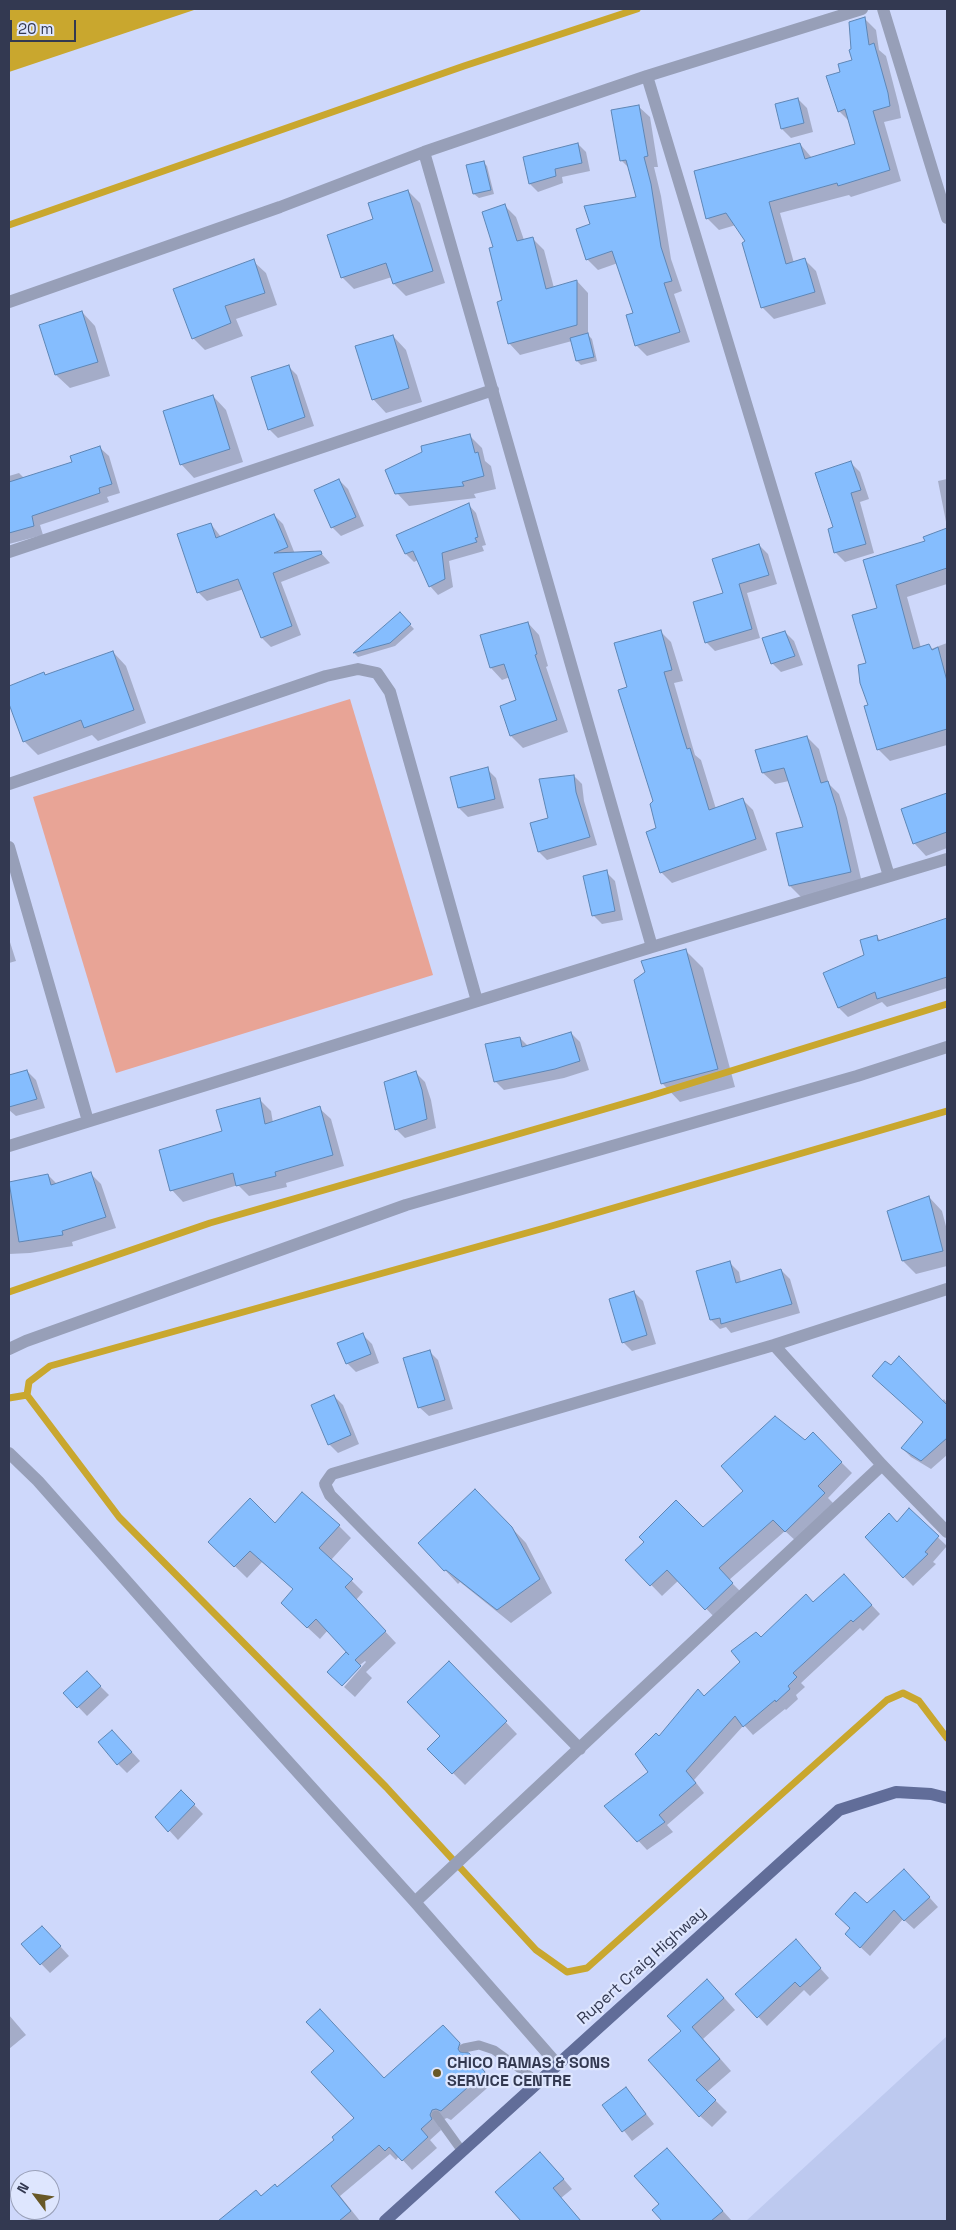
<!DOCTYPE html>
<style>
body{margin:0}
#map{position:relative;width:956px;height:2230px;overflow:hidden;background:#ced8fb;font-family:"Space Grotesk",sans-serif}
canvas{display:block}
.frame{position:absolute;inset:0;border:10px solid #333951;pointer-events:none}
.north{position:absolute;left:10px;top:2170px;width:50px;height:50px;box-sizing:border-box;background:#dee6fe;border:1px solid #9aa1b9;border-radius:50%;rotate:301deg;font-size:14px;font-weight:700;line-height:20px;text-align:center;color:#333951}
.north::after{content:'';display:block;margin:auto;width:18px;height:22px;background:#685826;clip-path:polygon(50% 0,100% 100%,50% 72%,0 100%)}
.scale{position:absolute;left:10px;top:20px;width:66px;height:22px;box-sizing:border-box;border:2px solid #333951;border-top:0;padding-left:6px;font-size:15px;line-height:18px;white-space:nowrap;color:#333951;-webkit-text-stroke:4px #dee6fe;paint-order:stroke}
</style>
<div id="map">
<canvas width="956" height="2230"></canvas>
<div class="frame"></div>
<div class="north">N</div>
<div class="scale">20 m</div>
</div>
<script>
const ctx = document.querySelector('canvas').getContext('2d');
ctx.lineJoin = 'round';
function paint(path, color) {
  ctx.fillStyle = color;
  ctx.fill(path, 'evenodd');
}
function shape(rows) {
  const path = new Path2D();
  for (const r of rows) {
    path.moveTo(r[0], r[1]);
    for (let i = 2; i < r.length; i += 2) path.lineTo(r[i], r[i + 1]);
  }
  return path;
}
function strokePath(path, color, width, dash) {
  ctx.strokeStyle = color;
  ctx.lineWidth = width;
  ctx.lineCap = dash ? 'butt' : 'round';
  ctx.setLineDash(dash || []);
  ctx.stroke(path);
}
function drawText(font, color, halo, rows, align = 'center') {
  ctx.font = font + ' "Space Grotesk",sans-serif';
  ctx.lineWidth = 4.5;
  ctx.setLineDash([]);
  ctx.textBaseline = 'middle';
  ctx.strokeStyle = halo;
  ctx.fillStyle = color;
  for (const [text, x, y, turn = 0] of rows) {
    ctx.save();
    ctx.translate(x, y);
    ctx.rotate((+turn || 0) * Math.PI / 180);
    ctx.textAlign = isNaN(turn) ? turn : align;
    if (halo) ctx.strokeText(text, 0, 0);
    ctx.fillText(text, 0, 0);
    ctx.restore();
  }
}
const built = shape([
 [947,2036,947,2221,746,2221]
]);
const green = shape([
 [350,699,433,975,116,1073,33,797]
]);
const water = shape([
 [9,9,197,9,9,72]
]);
const shadow = shape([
 [864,18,876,30,879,50,886,56,899,106,901,118,884,122,901,181,851,197,849,195,780,213,794,263,804,259,816,271,826,304,774,319,762,307,746,241,736,225,719,230,707,218,800,144,812,158,857,144,850,122,839,111,841,72,853,61],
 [798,99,807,108,813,132,791,138,782,129,776,105],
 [639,107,650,117,658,167,654,167,661,196,671,259,682,291,674,294,690,342,647,356,636,345,635,314,618,263,598,270,587,259,592,225,638,198,630,169,621,160],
 [578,144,586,152,590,171,562,177,563,183,538,192,530,184,524,158],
 [483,162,487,166,494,194,479,198,474,194],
 [408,191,420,203,445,283,406,296,394,284,392,277,354,289,342,277,374,220],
 [505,206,516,217,524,240,532,238,544,250,554,288,577,281,588,293,588,335,592,339,597,361,581,365,577,361,572,341,520,355,509,343,494,248],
 [253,261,266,273,277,305,236,319,243,336,205,350,193,338],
 [82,312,95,326,110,376,70,388,56,375,41,325],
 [393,336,406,350,422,402,386,413,373,399],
 [288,366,297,375,314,426,278,438,269,429],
 [213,396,226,410,243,462,194,478,181,464],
 [469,435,482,448,485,461,491,466,496,489,474,494,476,498,409,506,397,493],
 [99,447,109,456,120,493,107,497,109,502,40,525,43,535,9,544,9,476,19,473,24,478,73,463],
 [851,463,860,472,869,499,860,502,874,553,845,562,836,553,829,530,835,528],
 [947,479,947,527,938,481],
 [339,480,348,489,364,526,341,536,332,527],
 [468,504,476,513,486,545,482,546,484,551,449,561,453,587,438,595,430,586,418,560,414,562,406,554,398,535],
 [274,515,283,524,295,554,320,552,330,563,281,582,301,635,271,647,262,638,244,589,207,601,198,592,211,524,221,537],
 [947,530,947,584,907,597,921,648,931,649,947,643,947,745,890,761,878,749,869,706,867,664,878,609,926,542,925,538],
 [759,545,768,554,777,584,747,593,760,638,715,651,706,642,725,594],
 [400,614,414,629,395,646,358,657,354,653],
 [528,623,539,635,548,666,546,667,568,732,523,748,511,736,502,707,518,701,510,677,502,680,491,668,482,636],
 [660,631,671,642,683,681,674,683,692,745,695,755,701,760,716,809,742,799,753,810,767,850,672,883,661,872,654,801,629,688],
 [785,632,794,641,803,665,781,672,772,663],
 [113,652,126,666,146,723,98,741,92,735,38,755,24,741,9,700,9,687,43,674,46,676],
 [807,737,819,749,829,784,839,794,847,818,862,883,801,897,790,886,805,827,789,781,775,784,763,773],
 [487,769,496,778,504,808,468,817,459,808],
 [574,776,582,784,584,801,597,845,547,860,539,852,549,819],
 [947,795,947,848,926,856,914,843,903,810],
 [606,872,615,881,623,920,602,924,593,915],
 [947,919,947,988,887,1007,882,1002,848,1017,839,1008,825,974,866,956,876,936,881,941],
 [9,939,16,961,9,963],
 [685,950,703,968,735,1087,680,1102,663,1084,635,981],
 [571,1033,580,1042,589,1070,564,1078,504,1090,495,1081,520,1038,528,1046],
 [27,1071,36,1080,45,1108,16,1116,9,1110,9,1076],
 [416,1073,425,1082,431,1100,436,1128,405,1138,396,1129],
 [260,1100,271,1111,273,1123,319,1108,331,1119,344,1166,286,1183,287,1187,249,1196,238,1185,183,1202,172,1190,224,1132],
 [90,1173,101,1184,116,1228,72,1242,73,1246,30,1253,9,1254,9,1187,48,1175,57,1184],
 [929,1197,942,1211,947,1230,947,1266,916,1274,903,1261],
 [730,1263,739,1272,741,1282,781,1270,790,1279,800,1313,731,1333,726,1327,720,1329,711,1320],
 [634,1292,643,1301,656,1344,632,1351,623,1342],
 [363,1335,372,1344,379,1363,356,1372,347,1363],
 [429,1351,438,1360,453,1409,429,1416,419,1407],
 [334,1396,343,1405,359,1444,338,1453,329,1444],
 [944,1399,947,1403,947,1455,931,1469,911,1457,902,1448],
 [813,1434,852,1473,828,1498,835,1505,797,1542,785,1531,729,1580,743,1594,717,1620,679,1580,662,1596,627,1560,703,1529],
 [489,1504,526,1543,552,1593,511,1623,460,1582,458,1584,420,1543],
 [909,1510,947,1546,933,1562,936,1564,913,1586,866,1537,897,1523],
 [276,1525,339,1526,351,1538,331,1560,363,1592,356,1600,396,1643,366,1672,372,1678,355,1697,344,1687,366,1662,365,1661,360,1665,342,1685,353,1660,328,1630,320,1639,294,1615,294,1590,262,1562,247,1578,210,1542],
 [852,1584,880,1614,863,1631,860,1628,801,1683,805,1687,796,1695,798,1699,786,1710,785,1709,753,1735,744,1725,694,1780,704,1793,667,1825,673,1832,647,1850,606,1806,650,1772,659,1737,742,1662,761,1638,813,1603],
 [87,1673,109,1695,87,1716,65,1693],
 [460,1674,517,1734,465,1785,429,1749,442,1736],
 [121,1740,140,1761,127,1773,118,1764],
 [181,1791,203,1814,178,1840,157,1817],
 [913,1879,938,1907,914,1929,903,1919,870,1956,856,1943,867,1904],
 [51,1936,69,1956,50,1973,23,1945],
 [804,1950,829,1978,810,1996,804,1990,767,2026,737,1994],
 [719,1992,735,2010,703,2039,731,2071,707,2092,727,2112,712,2127,700,2116,683,2032],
 [9,2015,26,2035,9,2049],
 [453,2036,494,2082,451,2120,447,2118,442,2120,439,2126,441,2130,430,2140,437,2148,412,2170,399,2156,396,2160,390,2154,340,2196,360,2221,238,2221,231,2213,277,2188,336,2140,356,2118,385,2079],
 [626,2088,654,2124,632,2141,604,2105],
 [667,2149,680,2163,732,2221,664,2221,653,2210,660,2204],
 [549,2162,572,2189,561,2198,581,2221,523,2221,520,2218]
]);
const stream = shape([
 [9,225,464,66,637,9],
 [947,1111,548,1227,50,1366,29,1382,27,1395,119,1517,386,1787,536,1950,567,1972,587,1968,887,1700,903,1693,919,1701,947,1738],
 [9,1292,210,1223,650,1096,947,1004],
 [9,1398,27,1395]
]);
const building = shape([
 [865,17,869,45,874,43,888,93,890,106,873,111,890,170,838,186,837,183,769,202,786,264,805,258,815,292,761,308,742,243,745,241,726,213,706,219,694,171,800,143,805,159,855,144,845,109,838,112,826,76,840,72,838,64,852,60,849,50,851,49,849,22,865,17],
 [798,98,804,123,781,129,775,104,798,98],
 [639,105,648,156,644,157,651,184,661,247,672,281,664,283,680,332,635,346,626,315,633,313,612,251,586,260,576,229,590,224,584,206,636,197,626,160,620,161,611,110,639,105],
 [578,143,582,163,555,169,556,176,529,184,523,157,578,143],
 [484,161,491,190,473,194,466,165,484,161],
 [408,190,433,271,393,284,386,263,341,278,327,235,373,219,368,203,408,190],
 [505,204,517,241,533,237,546,289,577,280,577,325,508,344,497,302,502,300,489,248,493,247,482,212,505,204],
 [254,259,265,293,225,306,231,323,192,339,173,289,254,259],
 [82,311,98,362,55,375,39,325,82,311],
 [588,333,594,357,576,361,570,338,588,333],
 [393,335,409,388,372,400,355,346,393,335],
 [289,365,305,417,268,430,251,377,289,365],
 [213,395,230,449,180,465,163,411,213,395],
 [470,434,475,453,478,452,484,476,462,482,464,486,395,494,385,470,422,452,421,446,470,434],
 [100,446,112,484,99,488,100,493,32,516,34,526,9,533,9,482,72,462,70,456,100,446],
 [851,461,861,490,851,493,866,544,834,553,828,529,833,527,815,473,851,461],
 [339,479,356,517,331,528,314,490,339,479],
 [469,503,478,537,475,538,477,542,442,553,445,579,429,587,413,551,405,554,396,535,469,503],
 [274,514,288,547,274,553,321,551,322,554,273,573,292,626,261,638,238,579,197,593,177,534,211,523,216,538,274,514],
 [947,528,947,568,896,585,913,649,929,644,932,650,938,647,947,681,947,729,877,750,864,706,868,705,860,683,858,665,866,663,852,615,877,608,863,560,925,541,923,537,947,528],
 [759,544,769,575,739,584,752,629,705,643,693,602,723,593,712,559,759,544],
 [400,612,411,624,390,643,353,653,400,612],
 [528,622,537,654,535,655,557,720,510,736,500,706,516,700,504,664,490,668,480,635,528,622],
 [661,630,672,670,664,672,682,733,687,749,690,748,709,810,743,798,756,839,660,873,646,832,656,828,650,804,653,801,618,690,627,687,614,643,661,630],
 [785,631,795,656,771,664,762,638,785,631],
 [113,651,134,710,84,728,81,720,23,742,9,704,9,686,44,672,45,675,113,651],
 [807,736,821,783,828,781,836,806,851,872,789,886,776,833,803,827,784,768,762,773,755,750,807,736],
 [488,767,495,799,458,808,450,777,488,767],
 [574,775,576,792,590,837,538,852,530,823,548,818,539,779,574,775],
 [947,793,947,832,913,844,901,809,947,793],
 [607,870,615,911,592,916,583,876,607,870],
 [947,918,947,977,877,999,875,992,838,1008,823,973,864,955,860,940,877,935,878,941,947,918],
 [686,949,718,1069,661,1084,634,980,645,972,641,961,686,949],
 [571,1032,580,1061,555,1069,494,1082,485,1044,520,1037,522,1047,571,1032],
 [27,1070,37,1099,9,1107,9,1075,27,1070],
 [416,1071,422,1090,427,1119,395,1130,384,1082,416,1071],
 [260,1098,265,1124,320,1106,333,1155,275,1172,276,1176,236,1186,233,1173,170,1191,159,1150,222,1131,216,1110,260,1098],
 [91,1172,106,1217,62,1231,63,1235,19,1242,9,1182,48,1174,51,1185,91,1172],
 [929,1196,943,1251,902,1261,887,1211,929,1196],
 [730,1261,736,1283,781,1269,792,1304,721,1324,720,1318,710,1320,696,1271,730,1261],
 [634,1291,647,1335,622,1343,609,1299,634,1291],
 [363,1333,371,1354,346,1364,337,1343,363,1333],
 [430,1350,445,1400,418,1408,403,1358,430,1350],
 [899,1356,947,1405,947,1438,921,1461,901,1448,923,1422,872,1376,885,1361,891,1365,899,1356],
 [334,1395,351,1435,328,1445,311,1405,334,1395],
 [775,1416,805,1440,813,1432,842,1462,818,1486,825,1493,785,1532,773,1520,719,1568,733,1583,705,1610,667,1570,650,1586,625,1560,644,1542,639,1537,676,1500,703,1527,743,1491,721,1466,775,1416],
 [475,1489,512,1527,540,1579,497,1610,446,1570,444,1571,418,1543,475,1489],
 [302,1492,340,1525,319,1548,353,1579,345,1587,386,1631,355,1660,361,1666,342,1686,327,1672,346,1652,349,1655,316,1619,307,1628,281,1603,293,1589,250,1551,234,1567,208,1542,250,1498,275,1523,302,1492],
 [909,1508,939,1536,925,1552,928,1554,903,1578,865,1537,889,1513,897,1522,909,1508],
 [844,1574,872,1605,853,1622,851,1620,793,1673,797,1677,788,1686,790,1689,776,1702,775,1700,743,1727,735,1716,686,1771,696,1783,659,1815,665,1822,637,1842,604,1806,648,1772,635,1754,656,1733,659,1736,698,1689,704,1696,740,1662,731,1651,756,1632,761,1637,806,1594,813,1602,844,1574],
 [449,1661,507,1721,452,1774,427,1749,440,1736,407,1702,449,1661],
 [87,1671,101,1686,77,1708,63,1693,87,1671],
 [112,1730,132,1752,117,1765,98,1742,112,1730],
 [181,1790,195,1804,168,1832,155,1817,181,1790],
 [904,1869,930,1897,904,1921,894,1910,860,1948,845,1934,850,1928,835,1914,855,1892,867,1903,904,1869],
 [42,1926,61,1946,40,1965,21,1944,42,1926],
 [796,1939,821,1968,800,1987,795,1982,757,2018,735,1994,796,1939],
 [707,1979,724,1998,692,2027,720,2059,696,2080,716,2100,699,2117,648,2060,681,2031,667,2016,707,1979],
 [320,2009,384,2078,443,2025,460,2043,458,2049,460,2052,469,2053,485,2072,441,2111,436,2109,432,2110,430,2115,432,2119,421,2129,428,2137,402,2161,389,2147,385,2151,379,2145,331,2186,351,2211,339,2221,218,2221,256,2190,261,2196,275,2184,277,2187,334,2140,332,2137,354,2118,311,2072,334,2051,306,2022,320,2009],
 [626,2087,646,2114,622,2132,602,2105,626,2087],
 [667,2148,723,2211,711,2221,662,2221,652,2210,659,2204,634,2176,667,2148],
 [540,2152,564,2179,553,2188,581,2221,521,2221,495,2192,540,2152]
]);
const service = shape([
 [464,2048,479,2045,494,2050,537,2081],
 [436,2115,462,2151]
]);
const minor = shape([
 [883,9,947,218],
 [647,76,889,876],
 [424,152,652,947],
 [9,302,280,207,424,152,647,76,862,9],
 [9,552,493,390],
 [9,784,326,676,358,669,377,673,390,692,477,1001],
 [9,847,88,1121],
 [9,1146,652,947,947,859],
 [774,1345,882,1465,947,1532],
 [9,1349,26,1341,406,1205,857,1076,947,1047],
 [9,1453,38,1481,199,1663,415,1902,557,2064],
 [580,1749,330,1495,325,1484,332,1474,774,1345,947,1289],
 [415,1902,882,1465]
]);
const primary = shape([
 [385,2221,839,1810,896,1792,931,1794,947,1798]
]);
const markers = [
 [437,2073,5,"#685826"]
];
const streetNames = [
 ["Rupert Craig Highway",642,1966,-42]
];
const poiNames = [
 ["CHICO RAMAS & SONS",447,2064],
 ["SERVICE CENTRE",447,2082]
];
paint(built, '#bdc9ef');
paint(green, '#e8a496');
paint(water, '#c9a72e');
paint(shadow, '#0003');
strokePath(stream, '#c9a72e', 7);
paint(building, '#85bdfe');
strokePath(building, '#5e86b5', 1);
strokePath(service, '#979fb8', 9);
strokePath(minor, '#979fb8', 12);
strokePath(primary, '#616d99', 12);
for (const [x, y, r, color] of markers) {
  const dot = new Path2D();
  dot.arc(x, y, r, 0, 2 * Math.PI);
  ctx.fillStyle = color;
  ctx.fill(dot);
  strokePath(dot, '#dee6fe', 2);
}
drawText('16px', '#333951', '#dee6fe', streetNames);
drawText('bold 16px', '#333951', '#dee6fe', poiNames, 'left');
</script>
